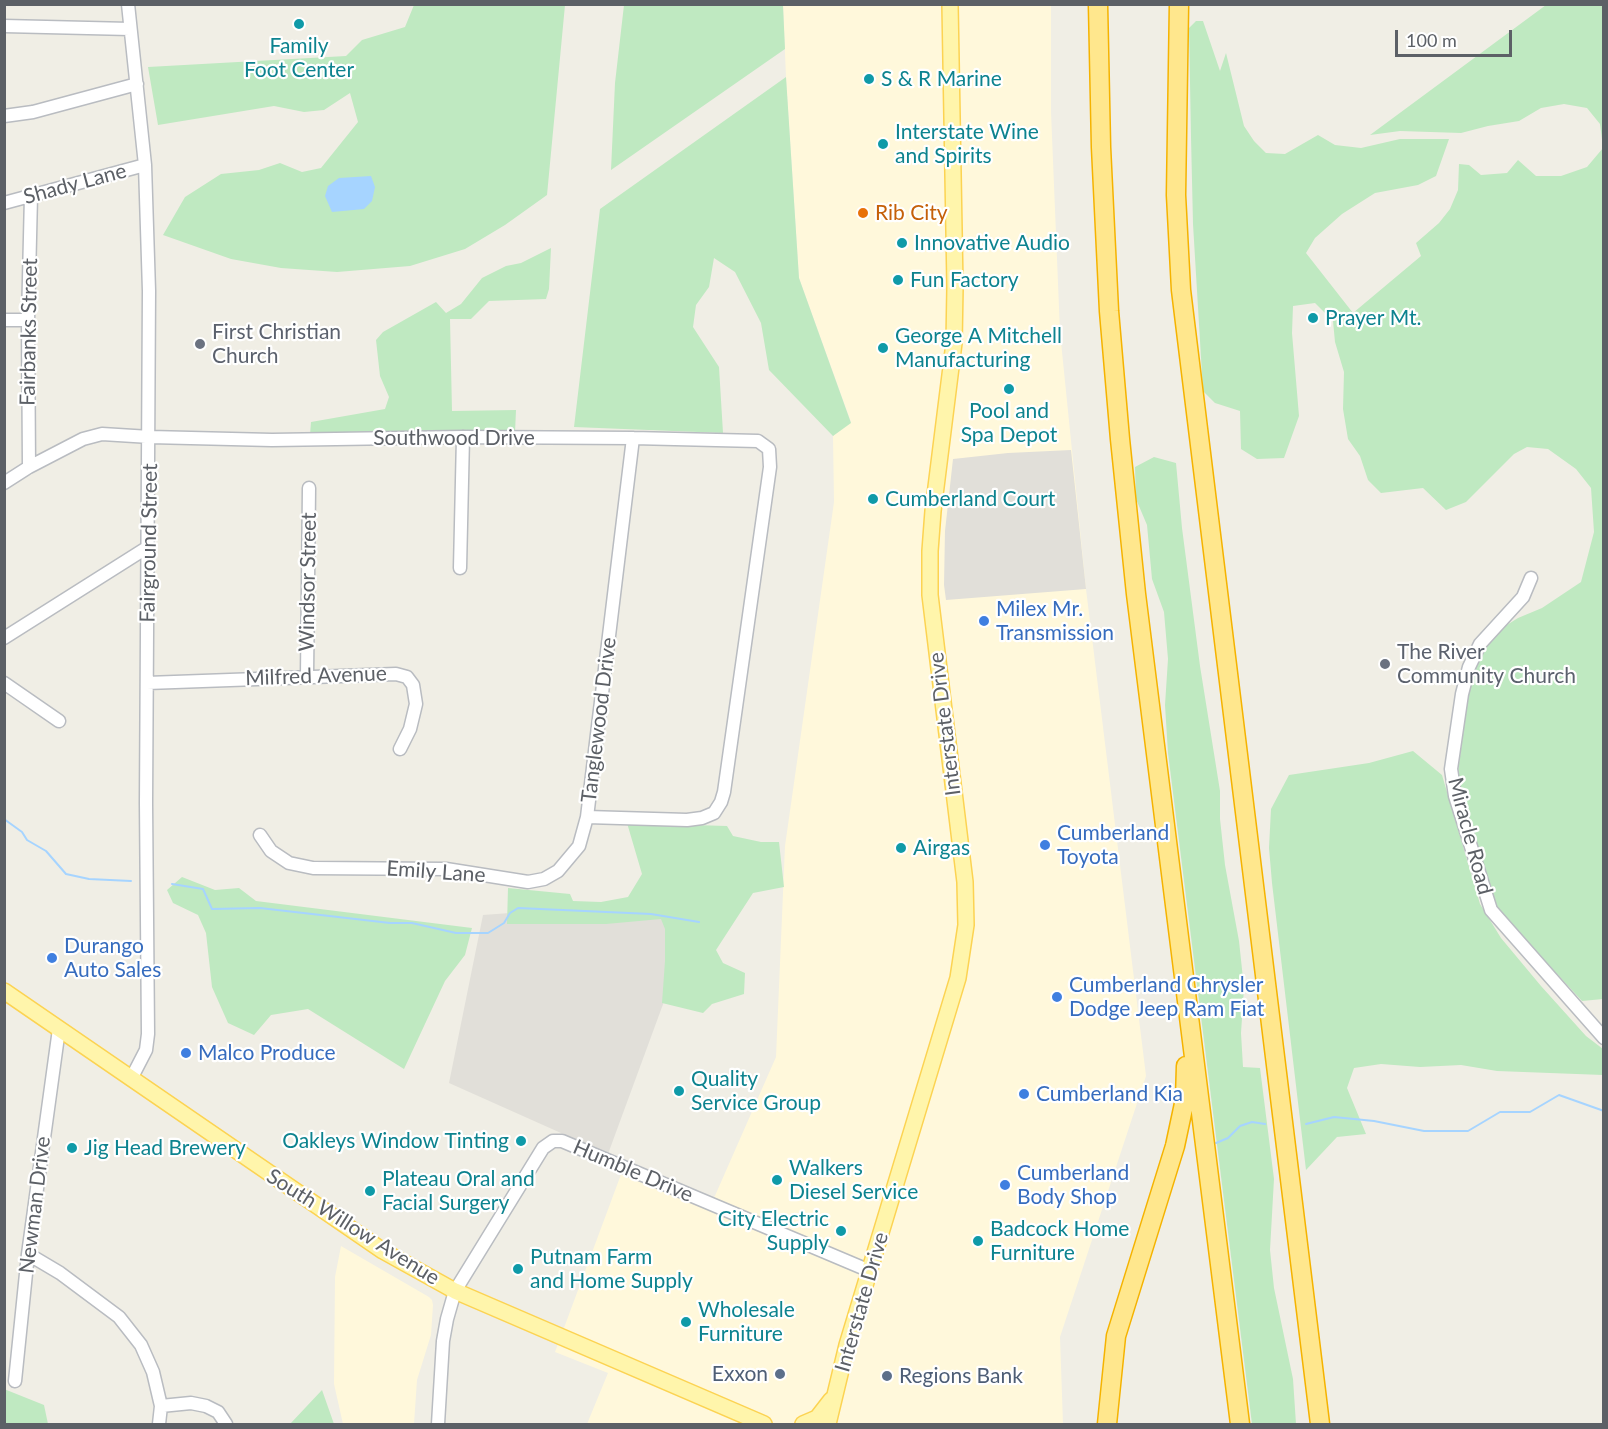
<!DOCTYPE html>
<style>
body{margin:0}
#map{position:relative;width:1608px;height:1429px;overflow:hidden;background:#f0eee5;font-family:Lato,sans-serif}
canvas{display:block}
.frame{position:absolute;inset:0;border:6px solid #5c6066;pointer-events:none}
.scale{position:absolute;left:1395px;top:30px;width:117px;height:27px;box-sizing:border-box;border:3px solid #5c6066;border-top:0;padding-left:8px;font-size:18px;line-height:21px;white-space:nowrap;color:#5c6066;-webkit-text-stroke:4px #fff;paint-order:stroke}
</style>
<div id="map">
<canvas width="1608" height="1429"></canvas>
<div class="frame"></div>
<div class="scale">100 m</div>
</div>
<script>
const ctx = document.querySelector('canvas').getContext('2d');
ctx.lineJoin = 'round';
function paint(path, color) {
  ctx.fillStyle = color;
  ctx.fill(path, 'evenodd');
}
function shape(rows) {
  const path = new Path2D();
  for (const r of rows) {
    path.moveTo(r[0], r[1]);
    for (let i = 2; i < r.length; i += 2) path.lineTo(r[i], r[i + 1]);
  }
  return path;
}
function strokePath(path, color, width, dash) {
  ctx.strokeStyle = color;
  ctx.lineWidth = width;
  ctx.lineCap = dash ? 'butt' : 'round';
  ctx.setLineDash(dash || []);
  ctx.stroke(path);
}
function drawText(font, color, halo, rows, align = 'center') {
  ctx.font = font + ' Lato,sans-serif';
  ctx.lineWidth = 4.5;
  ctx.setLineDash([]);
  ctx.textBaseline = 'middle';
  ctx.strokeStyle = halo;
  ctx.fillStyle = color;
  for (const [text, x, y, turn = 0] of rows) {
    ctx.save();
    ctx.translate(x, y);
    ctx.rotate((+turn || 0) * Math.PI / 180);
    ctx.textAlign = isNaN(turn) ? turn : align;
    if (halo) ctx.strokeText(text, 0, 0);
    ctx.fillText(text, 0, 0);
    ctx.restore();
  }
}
const commercial = shape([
 [783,5,1051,5,1051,112,1060,332,1086,589,1146,1076,1060,1337,1063,1424,587,1424,608,1373,555,1352,626,1161,714,1198,776,1057,785,846,834,502,833,436,851,422,799,278,786,77],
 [341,1246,429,1297,432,1300,433,1305,431,1335,417,1380,414,1424,343,1424,334,1384,335,1277]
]);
const industrial = shape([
 [1071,450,1086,589,946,600,944,585,945,531,953,459,1008,453],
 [672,901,680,958,608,1154,449,1083,483,915]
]);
const green = shape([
 [414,5,565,5,547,195,505,225,465,249,410,266,337,272,281,268,231,259,163,235,185,197,221,174,259,170,280,163,302,172,321,168,358,122,350,93,324,110,304,112,274,106,158,125,148,67,346,56,362,40,405,27],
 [624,5,783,5,785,49,611,170,615,83],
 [1546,5,1603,5,1603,147,1600,124,1587,108,1564,104,1541,108,1519,121,1488,126,1461,133,1400,131,1370,135],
 [1196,21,1203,21,1220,71,1226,53,1244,126,1254,141,1266,153,1285,154,1318,135,1335,145,1361,148,1400,139,1449,139,1436,176,1418,185,1375,193,1342,214,1315,238,1306,253,1353,313,1421,256,1416,243,1439,223,1450,209,1458,190,1459,164,1469,165,1481,175,1507,173,1518,160,1536,176,1561,176,1587,167,1603,148,1603,999,1582,1001,1496,908,1459,795,1458,771,1471,676,1484,648,1502,628,1518,618,1542,608,1581,582,1594,532,1591,488,1576,469,1548,449,1527,447,1514,454,1466,502,1446,510,1423,488,1381,493,1368,480,1360,456,1348,439,1343,409,1344,372,1335,342,1333,321,1315,303,1293,306,1292,333,1299,416,1284,458,1257,459,1241,449,1240,411,1215,403,1203,391,1193,224,1191,137,1189,28],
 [786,77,799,278,851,423,833,436,769,370,761,323,735,272,714,258,709,287,696,305,693,327,719,367,723,433,574,427,600,209],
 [551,248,549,289,546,299,489,301,471,319,450,319,452,411,516,410,515,433,310,435,311,422,385,409,389,397,380,376,376,340,383,332,436,302,446,313,461,304,482,278,506,266,521,263],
 [1154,457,1176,463,1182,528,1200,666,1220,791,1220,819,1225,865,1239,941,1244,988,1241,1033,1243,1067,1260,1068,1274,1179,1270,1250,1274,1288,1293,1379,1296,1424,1252,1424,1168,753,1165,705,1168,659,1164,612,1152,579,1147,525,1136,499,1135,467],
 [1413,751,1442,775,1480,904,1501,938,1541,986,1586,1036,1603,1049,1603,1075,1497,1071,1461,1065,1420,1067,1381,1064,1354,1068,1347,1088,1366,1134,1337,1137,1306,1170,1272,883,1269,848,1271,809,1289,775,1369,763],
 [627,823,727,826,733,836,761,842,779,842,784,887,753,893,716,950,723,963,745,973,744,994,712,1004,703,1013,662,1003,665,961,665,929,661,919,606,924,507,924,508,888,570,894,573,901,601,902,628,897,642,874],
 [182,877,215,890,239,888,256,901,472,928,465,955,445,981,404,1069,308,1009,271,1015,254,1035,228,1023,212,987,206,933,198,915,173,903,167,890],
 [4,1389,44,1405,48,1424,5,1424],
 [322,1390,334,1424,290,1424]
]);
const water = shape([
 [371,176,375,187,372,201,364,209,332,212,325,196,328,186,339,178]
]);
const stream = shape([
 [4,819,22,832,27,840,46,851,66,874,89,879,131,881],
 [172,884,203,889,212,909,260,908,390,923,412,923,456,933,488,933,504,923,510,913,518,908,651,914,699,922],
 [1306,1124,1334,1117,1374,1121,1424,1131,1468,1131,1500,1112,1530,1112,1559,1095,1604,1111],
 [1216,1143,1228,1138,1240,1126,1252,1122,1265,1124]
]);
const minor = shape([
 [128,4,145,165,149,291,146,803,148,1034,146,1050,131,1079],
 [4,26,130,29],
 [4,116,33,112,137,84],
 [4,203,145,165],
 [4,320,28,320],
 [29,467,28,320,31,196],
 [4,483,29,467,83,439,102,434,150,437,272,440,463,437,633,438,758,441,769,449,770,467,724,792,721,802,714,813,702,818,687,820,587,817,633,438],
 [460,568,463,437],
 [1531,578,1523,597,1480,644,1469,667,1462,694,1451,769,1455,796,1491,910,1604,1038],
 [4,638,148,547],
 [307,676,309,488],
 [4,683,59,721],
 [147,683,396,674,407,677,413,685,416,704,410,729,400,749],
 [260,835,271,851,289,863,313,868,446,869,528,882,544,879,558,871,579,846,587,817],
 [28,1254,60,1273,119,1317,141,1345,153,1372,161,1406,159,1424],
 [15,1381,28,1254,59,1029],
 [161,1406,191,1403,206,1406,218,1412,226,1424],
 [438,1424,443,1341,447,1319,455,1291,543,1148,553,1141,562,1141,870,1271]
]);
const major = shape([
 [4,991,383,1251,455,1291,764,1424],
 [803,1424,817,1418,831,1400],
 [828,1424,847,1345,958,978,966,925,965,882,930,595,930,551,933,511,954,343,955,287,950,4]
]);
const highway = shape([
 [1098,4,1101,147,1109,311,1120,439,1136,594,1240,1424],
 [1179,4,1176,195,1181,290,1320,1424],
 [1107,1424,1116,1336,1175,1146,1185,1099,1186,1066]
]);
const markers = [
 [299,24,6,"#0f9aa8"],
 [869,79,6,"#0f9aa8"],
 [883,144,6,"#0f9aa8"],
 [863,213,6,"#e8710a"],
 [902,243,6,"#0f9aa8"],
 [898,280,6,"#0f9aa8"],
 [1313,318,6,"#0f9aa8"],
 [200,344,6,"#6b7280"],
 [883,348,6,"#0f9aa8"],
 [1009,389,6,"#0f9aa8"],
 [873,499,6,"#0f9aa8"],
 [984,621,6,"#3f7fe0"],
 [1385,664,6,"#6b7280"],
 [1045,845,6,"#3f7fe0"],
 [901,848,6,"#0f9aa8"],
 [52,958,6,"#3f7fe0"],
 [1057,997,6,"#3f7fe0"],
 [186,1053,6,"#3f7fe0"],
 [679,1091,6,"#0f9aa8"],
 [1024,1094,6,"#3f7fe0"],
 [521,1141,6,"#0f9aa8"],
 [72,1148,6,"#0f9aa8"],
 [777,1180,6,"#0f9aa8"],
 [1005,1185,6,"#3f7fe0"],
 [370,1191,6,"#0f9aa8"],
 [841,1231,6,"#0f9aa8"],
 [978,1241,6,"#0f9aa8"],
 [518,1269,6,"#0f9aa8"],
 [686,1322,6,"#0f9aa8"],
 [780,1374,6,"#5c6f8a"],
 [887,1376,6,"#5c6f8a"]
];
const cultureNames = [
 ["Family",299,46,"center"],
 ["Foot Center",299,70,"center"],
 ["S & R Marine",881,79],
 ["Interstate Wine",895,132],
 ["and Spirits",895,156],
 ["Innovative Audio",914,243],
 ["Fun Factory",910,280],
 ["Prayer Mt.",1325,318],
 ["George A Mitchell",895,336],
 ["Manufacturing",895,360],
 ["Pool and",1009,411,"center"],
 ["Spa Depot",1009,435,"center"],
 ["Cumberland Court",885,499],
 ["Airgas",913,848],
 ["Quality",691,1079],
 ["Service Group",691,1103],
 ["Oakleys Window Tinting",509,1141,"right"],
 ["Jig Head Brewery",84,1148],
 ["Walkers",789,1168],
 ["Diesel Service",789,1192],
 ["Plateau Oral and",382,1179],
 ["Facial Surgery",382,1203],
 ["City Electric",829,1219,"right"],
 ["Supply",829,1243,"right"],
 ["Badcock Home",990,1229],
 ["Furniture",990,1253],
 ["Putnam Farm",530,1257],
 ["and Home Supply",530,1281],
 ["Wholesale",698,1310],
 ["Furniture",698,1334]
];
const streetNames = [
 ["Shady Lane",75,184,-15],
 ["Fairbanks Street",29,332,-89],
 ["Southwood Drive",454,438],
 ["Fairground Street",149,543,-89],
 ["Windsor Street",308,582,-89],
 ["Milfred Avenue",316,676,-2],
 ["Tanglewood Drive",599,720,-83],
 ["Interstate Drive",945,724,-97],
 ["Miracle Road",1470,836,75],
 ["Emily Lane",436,872,4],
 ["Humble Drive",633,1171,23],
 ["Newman Drive",35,1205,-83],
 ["South Willow Avenue",353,1227,32],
 ["Interstate Drive",862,1302,-74]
];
const foodNames = [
 ["Rib City",875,213]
];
const worshipNames = [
 ["First Christian",212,332],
 ["Church",212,356],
 ["The River",1397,652],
 ["Community Church",1397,676]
];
const shopNames = [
 ["Milex Mr.",996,609],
 ["Transmission",996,633],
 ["Cumberland",1057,833],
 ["Toyota",1057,857],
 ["Durango",64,946],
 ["Auto Sales",64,970],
 ["Cumberland Chrysler",1069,985],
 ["Dodge Jeep Ram Fiat",1069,1009],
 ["Malco Produce",198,1053],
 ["Cumberland Kia",1036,1094],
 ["Cumberland",1017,1173],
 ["Body Shop",1017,1197]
];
const serviceNames = [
 ["Exxon",768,1374],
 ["Regions Bank",899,1376,"left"]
];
paint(commercial, '#fff8db');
paint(industrial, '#e1dfd9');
paint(green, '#bfe9c1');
paint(water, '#a6d4ff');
strokePath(stream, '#a6d4ff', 2);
strokePath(minor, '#b9bcc1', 15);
strokePath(major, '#fcd352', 18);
strokePath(highway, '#f5b300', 21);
strokePath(minor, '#fff', 12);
strokePath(major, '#fff5ab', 15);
strokePath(highway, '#ffe78d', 18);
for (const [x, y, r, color] of markers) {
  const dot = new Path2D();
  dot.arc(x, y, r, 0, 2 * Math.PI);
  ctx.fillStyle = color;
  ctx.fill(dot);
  strokePath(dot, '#fff', 2);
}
drawText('21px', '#0d838f', '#fff', cultureNames, 'left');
drawText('21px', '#5c6066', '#fff', streetNames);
drawText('21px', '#c56008', '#fff', foodNames, 'left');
drawText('21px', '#5b616d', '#fff', worshipNames, 'left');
drawText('21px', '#366cbe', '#fff', shopNames, 'left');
drawText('21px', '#4e5e75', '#fff', serviceNames, 'right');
</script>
